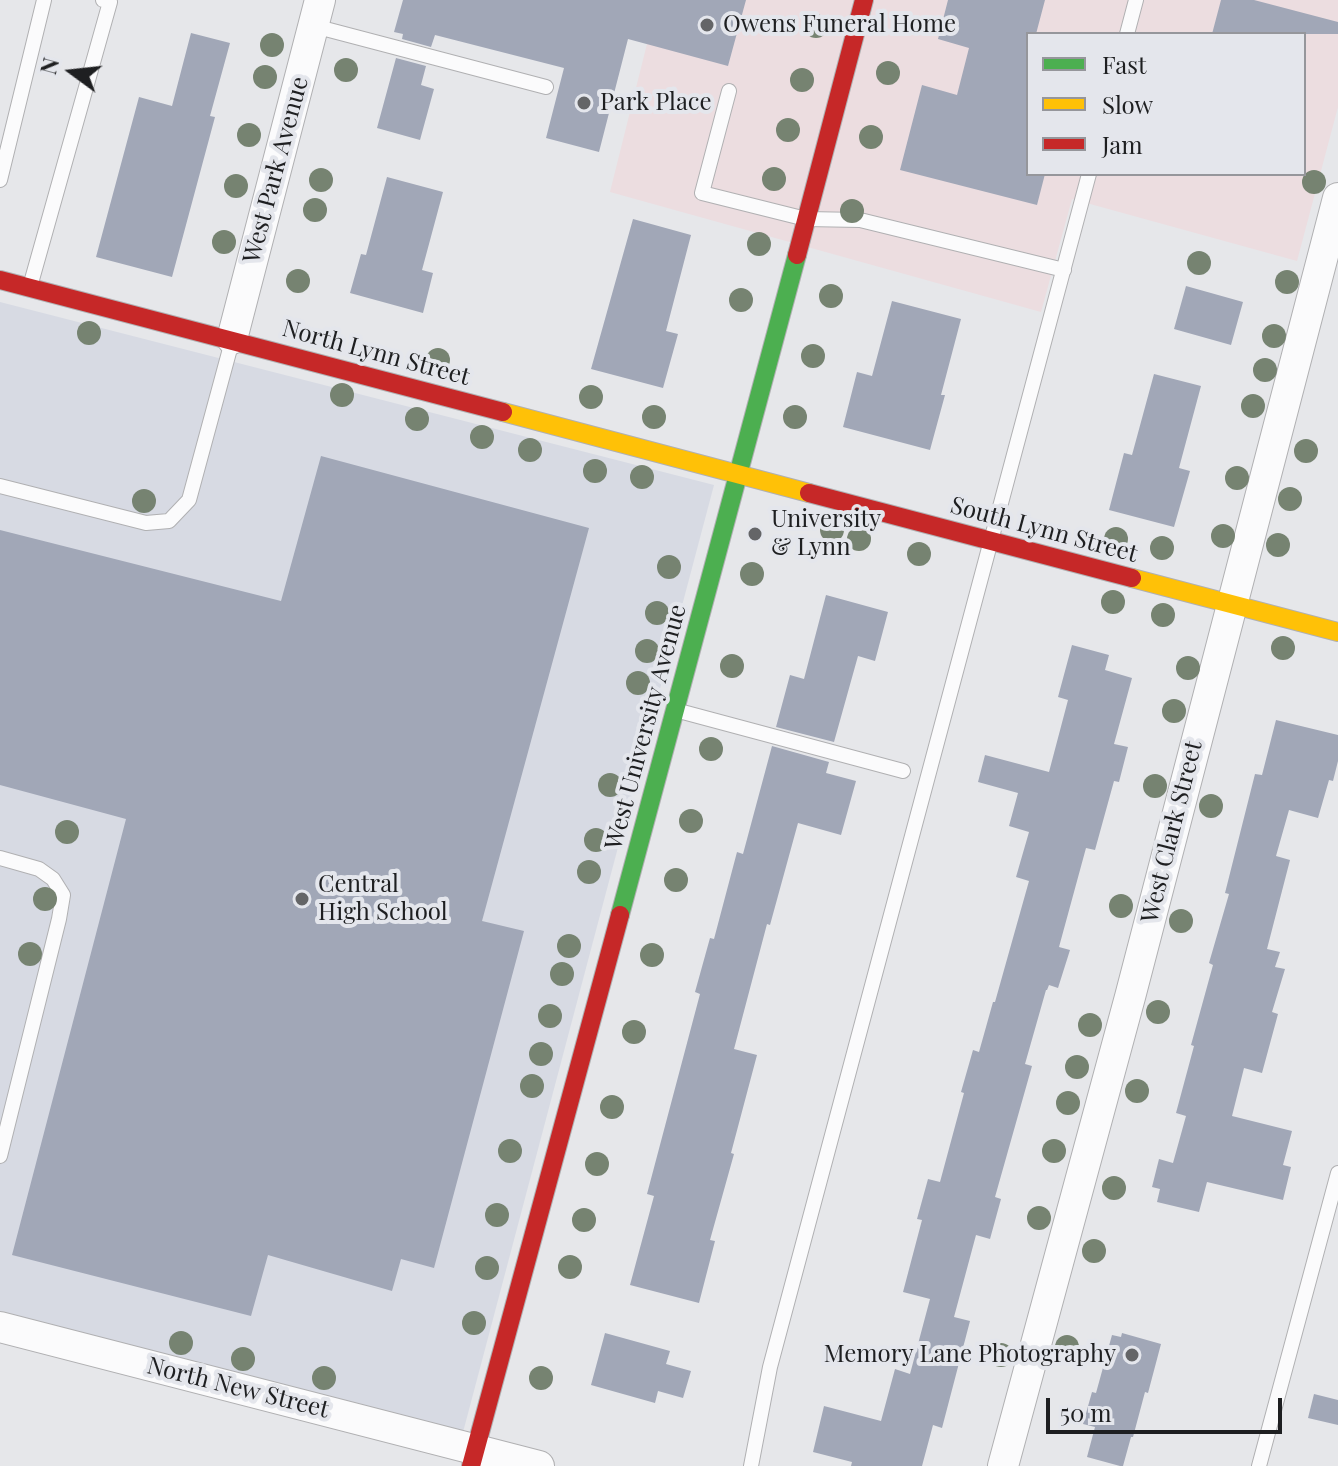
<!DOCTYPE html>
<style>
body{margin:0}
#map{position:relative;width:1338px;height:1466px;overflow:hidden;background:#e6e7ea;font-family:"Playfair Display",serif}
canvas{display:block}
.legend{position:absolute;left:1026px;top:32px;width:280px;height:144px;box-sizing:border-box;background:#e4e6ec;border:2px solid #95969b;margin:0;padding:10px 14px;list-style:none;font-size:24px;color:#1e1f21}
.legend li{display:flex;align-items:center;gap:16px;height:40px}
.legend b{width:40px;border:2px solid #95969b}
.north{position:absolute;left:32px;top:32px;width:80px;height:80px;-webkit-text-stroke:6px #e4e6ec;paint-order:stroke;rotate:285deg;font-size:22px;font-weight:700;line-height:32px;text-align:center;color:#1e1f21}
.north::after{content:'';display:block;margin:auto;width:28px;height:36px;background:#1e1f21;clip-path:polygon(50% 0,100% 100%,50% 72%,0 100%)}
.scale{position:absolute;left:1046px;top:1398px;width:236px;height:36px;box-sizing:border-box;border:4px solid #1e1f21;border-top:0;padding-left:10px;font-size:24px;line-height:28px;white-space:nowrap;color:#1e1f21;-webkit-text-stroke:6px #e4e6ec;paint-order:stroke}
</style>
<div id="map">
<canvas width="1338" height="1466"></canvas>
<ul class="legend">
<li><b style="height:10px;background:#4caf50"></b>Fast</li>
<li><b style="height:10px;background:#ffc107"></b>Slow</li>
<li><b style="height:10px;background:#c62828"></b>Jam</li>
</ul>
<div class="north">N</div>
<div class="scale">50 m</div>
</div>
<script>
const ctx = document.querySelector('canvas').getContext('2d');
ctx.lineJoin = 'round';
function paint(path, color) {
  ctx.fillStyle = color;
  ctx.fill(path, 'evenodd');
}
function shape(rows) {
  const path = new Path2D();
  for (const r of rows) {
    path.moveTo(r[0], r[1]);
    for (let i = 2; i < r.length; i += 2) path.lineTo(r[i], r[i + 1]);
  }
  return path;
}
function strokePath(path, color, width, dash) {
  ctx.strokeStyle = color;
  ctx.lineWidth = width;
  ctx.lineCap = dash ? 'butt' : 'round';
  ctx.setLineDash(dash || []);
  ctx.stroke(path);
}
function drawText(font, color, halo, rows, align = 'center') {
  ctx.font = font + ' "Playfair Display",serif';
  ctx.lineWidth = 8;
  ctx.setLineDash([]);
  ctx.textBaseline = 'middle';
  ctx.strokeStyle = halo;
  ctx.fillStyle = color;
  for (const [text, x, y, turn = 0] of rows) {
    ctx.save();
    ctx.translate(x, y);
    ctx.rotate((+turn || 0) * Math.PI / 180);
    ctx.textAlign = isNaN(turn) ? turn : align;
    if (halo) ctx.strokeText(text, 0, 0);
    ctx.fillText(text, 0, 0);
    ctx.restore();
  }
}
const commercial = shape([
 [658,0,1338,0,1338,107,1297,261,1072,199,1041,312,610,192],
 [1028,34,1304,34,1304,174,1028,174]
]);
const built = shape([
 [0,302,714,485,462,1436,0,1313]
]);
const building = shape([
 [403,0,746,0,728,66,628,39,599,152,546,138,564,68,435,35,431,47,402,39,403,34,394,32],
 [948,0,1045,0,1036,34,1028,34,1028,174,1045,174,1037,205,900,170,922,85,957,95,969,48,938,39],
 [1221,0,1254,0,1338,22,1338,34,1212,34],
 [191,33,230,43,210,116,215,117,172,277,96,257,139,97,172,106],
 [396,58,426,66,421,85,434,89,420,140,377,128],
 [387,177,443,192,422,270,433,273,423,313,350,293,361,254,366,255],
 [633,219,691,235,666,331,678,334,663,388,591,369],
 [1186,286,1243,302,1231,345,1174,329],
 [892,301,961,319,941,395,945,395,930,450,843,427,857,372,872,376],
 [1154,374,1201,386,1179,468,1190,471,1174,527,1109,510,1124,453,1132,455],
 [321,456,589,528,482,921,524,931,434,1268,401,1259,392,1291,268,1255,251,1316,12,1255,126,819,0,785,0,530,281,601],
 [826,595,888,612,875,661,858,656,834,742,776,727,790,675,804,679],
 [1072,645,1109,655,1105,670,1132,678,1114,744,1128,747,1119,782,1114,781,1095,850,1086,848,1059,947,1070,950,1058,988,1049,985,1047,990,1046,990,1025,1064,1032,1066,995,1197,1001,1199,990,1239,976,1235,954,1317,970,1321,942,1428,933,1425,922,1466,851,1466,852,1462,813,1452,824,1406,881,1421,895,1369,910,1374,930,1299,903,1292,922,1220,917,1219,928,1179,940,1182,964,1093,961,1092,973,1050,979,1052,993,1002,995,1002,1029,881,1016,877,1029,832,1009,826,1018,793,978,782,985,755,1049,772,1068,700,1058,697],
 [1276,720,1338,735,1338,761,1333,781,1329,780,1318,818,1289,810,1276,856,1290,860,1267,949,1280,952,1275,967,1285,969,1272,1012,1278,1014,1262,1073,1244,1068,1232,1116,1292,1131,1283,1165,1291,1167,1283,1200,1207,1182,1199,1212,1157,1202,1160,1189,1152,1187,1159,1159,1173,1163,1186,1116,1176,1113,1194,1046,1191,1045,1213,965,1209,963,1229,894,1225,893,1255,774,1262,775],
 [772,746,829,762,826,773,856,781,841,835,798,823,770,925,767,924,734,1049,757,1055,731,1153,734,1154,710,1240,715,1241,699,1303,630,1285,654,1196,647,1194,700,994,695,992,710,938,714,939,737,852,743,854],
 [605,1333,670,1351,666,1364,691,1371,683,1398,658,1391,655,1403,591,1385],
 [1122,1333,1161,1344,1148,1393,1145,1392,1133,1437,1131,1437,1123,1466,1120,1466,1087,1457,1095,1427,1083,1424,1092,1392,1096,1393,1112,1335,1121,1337],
 [1314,1394,1338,1400,1338,1425,1308,1418]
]);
const lane = shape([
 [314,26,546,87],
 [1127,34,1136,0],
 [729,91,702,193,806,219,860,220,1064,270],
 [0,180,44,0],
 [31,283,110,2,103,0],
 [0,486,146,523,169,521,189,500,231,345],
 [679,711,903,771],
 [0,858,39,869,53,879,63,895,59,919,0,1156],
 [751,1466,770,1367,1089,174],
 [1259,1466,1338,1173]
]);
const street = shape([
 [232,339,320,0],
 [0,1327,539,1466],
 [1003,1466,1130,997,1338,198]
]);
const fast = shape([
 [620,915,797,255]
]);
const slow = shape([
 [503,412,809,493],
 [1132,578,1338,632]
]);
const jam = shape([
 [797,255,864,0],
 [0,280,503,412],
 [809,493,1132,578],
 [471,1466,620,915]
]);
const trees = [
 [816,26],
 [272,45],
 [346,70],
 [888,73],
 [265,77],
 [802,80],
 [788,130],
 [249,135],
 [871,137],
 [774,179],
 [321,180],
 [1314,182],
 [236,186],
 [315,210],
 [852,211],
 [224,242],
 [759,244],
 [1199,263],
 [298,281],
 [1287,282],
 [831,296],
 [741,300],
 [89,333],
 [1274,336],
 [813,356],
 [438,360],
 [1265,370],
 [342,395],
 [591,397],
 [1253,406],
 [654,417],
 [795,417],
 [417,419],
 [482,437],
 [530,450],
 [1306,451],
 [595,471],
 [642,477],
 [1237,478],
 [1290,499],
 [144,501],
 [832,530],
 [1223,536],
 [859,539],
 [1116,539],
 [1278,545],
 [1162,548],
 [919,554],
 [669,567],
 [752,574],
 [1113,602],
 [657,613],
 [1163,615],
 [1283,648],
 [647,651],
 [732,666],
 [1188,668],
 [638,683],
 [1174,711],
 [711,749],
 [610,785],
 [1155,786],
 [1211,806],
 [691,821],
 [67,832],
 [596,840],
 [589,872],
 [676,880],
 [45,899],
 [1121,906],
 [1181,921],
 [569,946],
 [30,954],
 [652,955],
 [562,974],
 [1158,1012],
 [550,1016],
 [1090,1025],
 [634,1032],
 [541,1054],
 [1077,1067],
 [532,1086],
 [1137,1091],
 [1068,1103],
 [612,1107],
 [510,1151],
 [1054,1151],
 [597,1164],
 [1114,1188],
 [497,1215],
 [1039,1218],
 [584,1220],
 [1094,1251],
 [570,1267],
 [487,1268],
 [474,1323],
 [181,1343],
 [1067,1347],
 [1001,1355],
 [243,1359],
 [324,1378],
 [541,1378]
];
const markers = [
 [707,25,8,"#646567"],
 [584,103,8,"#646567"],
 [755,534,8,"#646567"],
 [302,899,8,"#646567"],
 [1132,1355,8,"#646567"]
];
const poiNames = [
 ["Owens Funeral Home",723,25],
 ["Park Place",600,103],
 ["University",771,520],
 ["& Lynn",771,548],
 ["Central",318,885],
 ["High School",318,913],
 ["Memory Lane Photography",1116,1355,"right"]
];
const streetNames = [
 ["West Park Avenue",276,170,-75],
 ["North Lynn Street",376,353,15],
 ["South Lynn Street",1044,530,15],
 ["West University Avenue",646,727,-75],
 ["West Clark Street",1172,832,-76],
 ["North New Street",238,1388,14]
];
paint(commercial, '#ecdde0');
paint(built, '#d7dae3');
paint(building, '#a1a7b7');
strokePath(lane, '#b0b0b2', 16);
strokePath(street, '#b0b0b2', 32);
strokePath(fast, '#b0b0b2', 20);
strokePath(slow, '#b0b0b2', 20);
strokePath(jam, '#b0b0b2', 20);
strokePath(lane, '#fbfbfc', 14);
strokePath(street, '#fbfbfc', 30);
strokePath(fast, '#4caf50', 18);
strokePath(slow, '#ffc107', 18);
strokePath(jam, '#c62828', 18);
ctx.fillStyle = '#768371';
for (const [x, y] of trees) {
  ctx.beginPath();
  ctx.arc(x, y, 12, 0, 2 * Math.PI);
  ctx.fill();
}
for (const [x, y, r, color] of markers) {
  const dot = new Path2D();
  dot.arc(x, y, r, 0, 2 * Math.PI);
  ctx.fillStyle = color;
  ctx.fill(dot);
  strokePath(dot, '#e4e6ec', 3);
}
drawText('24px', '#1e1f21', '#e4e6ec', poiNames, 'left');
drawText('24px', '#1e1f21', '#e4e6ec', streetNames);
</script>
